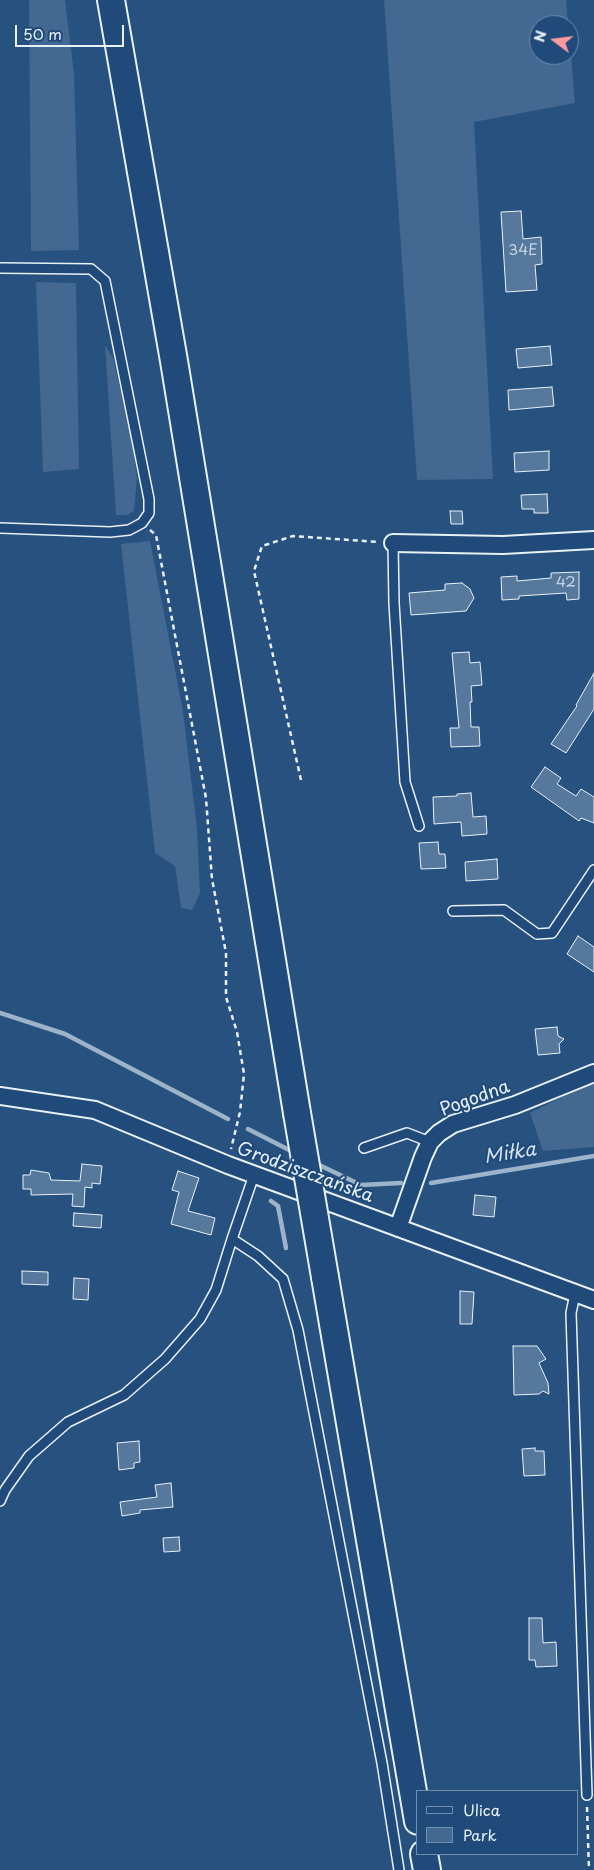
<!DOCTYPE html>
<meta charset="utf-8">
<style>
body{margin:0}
#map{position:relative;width:594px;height:1870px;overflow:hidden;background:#27517f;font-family:"Playpen Sans",sans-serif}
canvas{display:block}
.legend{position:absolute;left:416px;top:1790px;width:162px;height:65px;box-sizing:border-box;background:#1f4a7a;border:1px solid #6f8dac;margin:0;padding:6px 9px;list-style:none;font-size:15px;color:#e8f1f8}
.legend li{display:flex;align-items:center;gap:10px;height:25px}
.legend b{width:25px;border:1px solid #6f8dac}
.north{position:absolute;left:529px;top:15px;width:50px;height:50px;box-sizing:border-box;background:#1f4a7a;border:1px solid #6f8dac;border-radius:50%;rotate:285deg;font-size:14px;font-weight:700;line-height:20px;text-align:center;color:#e8f1f8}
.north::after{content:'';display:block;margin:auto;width:18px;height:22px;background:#ff9aa2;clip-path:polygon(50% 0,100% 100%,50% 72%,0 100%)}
.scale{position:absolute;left:15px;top:25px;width:109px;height:22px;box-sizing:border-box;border:2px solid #e8f1f8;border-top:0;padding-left:6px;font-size:15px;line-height:18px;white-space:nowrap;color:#e8f1f8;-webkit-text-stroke:4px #1f4a7a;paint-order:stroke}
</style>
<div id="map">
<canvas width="594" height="1870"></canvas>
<ul class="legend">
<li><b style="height:6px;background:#1f4a7a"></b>Ulica</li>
<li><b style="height:14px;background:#436891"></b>Park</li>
</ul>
<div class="north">N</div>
<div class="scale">50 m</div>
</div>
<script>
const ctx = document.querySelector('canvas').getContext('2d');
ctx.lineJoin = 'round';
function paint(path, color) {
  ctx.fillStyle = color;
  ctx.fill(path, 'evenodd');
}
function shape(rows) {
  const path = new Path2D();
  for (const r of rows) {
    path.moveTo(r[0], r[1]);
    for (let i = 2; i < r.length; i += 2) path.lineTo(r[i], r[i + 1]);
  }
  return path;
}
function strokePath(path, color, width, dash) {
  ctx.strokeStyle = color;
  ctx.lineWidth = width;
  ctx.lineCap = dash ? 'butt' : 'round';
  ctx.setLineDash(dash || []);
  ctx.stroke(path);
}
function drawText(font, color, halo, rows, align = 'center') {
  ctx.font = font + ' "Playpen Sans",sans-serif';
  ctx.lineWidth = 4;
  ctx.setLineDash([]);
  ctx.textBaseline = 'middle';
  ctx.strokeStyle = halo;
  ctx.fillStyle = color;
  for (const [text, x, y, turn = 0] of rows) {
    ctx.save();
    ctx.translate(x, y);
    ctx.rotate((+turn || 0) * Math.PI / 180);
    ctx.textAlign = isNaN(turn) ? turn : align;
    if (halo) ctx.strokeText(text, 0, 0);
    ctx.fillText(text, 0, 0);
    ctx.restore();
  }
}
const green = shape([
 [29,0,65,0,74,74,79,250,31,251],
 [384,0,566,0,568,25,539,25,539,55,569,55,569,32,575,103,474,122,493,479,417,480],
 [36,282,76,283,79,469,43,472],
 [105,345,113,358,131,433,137,478,134,511,127,515,116,515],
 [150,541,183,711,197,829,200,893,192,910,181,908,175,866,155,853,121,544],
 [594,1081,594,1147,543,1151,530,1113]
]);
const stream = shape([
 [0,1013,65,1034,228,1119],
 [248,1129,295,1153],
 [315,1163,361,1185,401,1183],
 [431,1183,594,1156],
 [271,1201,278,1206,286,1248]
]);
const building = shape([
 [521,211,523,239,541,237,542,264,535,265,537,290,506,292,501,212,521,211],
 [550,346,552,365,518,368,516,349,550,346],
 [552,387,554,406,509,410,508,390,552,387],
 [549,451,549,470,515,472,514,453,549,451],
 [547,494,548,513,534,513,534,509,522,509,521,495,547,494],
 [450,511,462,511,463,524,451,524,450,511],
 [579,572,579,599,567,600,566,593,519,596,519,599,502,600,501,577,517,576,517,581,551,578,551,573,579,572],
 [462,583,470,589,474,598,466,611,411,615,409,593,445,590,445,584,462,583],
 [469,652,470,663,480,662,482,685,471,686,472,702,470,702,471,727,479,727,480,746,451,747,450,728,459,728,452,653,469,652],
 [594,673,594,709,566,753,551,744,577,706,576,705,594,673],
 [545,767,561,778,557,784,576,796,581,789,594,797,594,823,581,818,579,821,531,787,545,767],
 [471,793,473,817,486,816,487,834,462,836,461,822,434,824,433,797,457,796,457,794,471,793],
 [438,842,439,854,445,854,446,868,421,869,419,843,438,842],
 [497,859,498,879,466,881,465,862,497,859],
 [578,936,594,947,594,972,567,954,578,936],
 [557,1027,558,1036,564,1039,559,1044,560,1053,538,1055,535,1029,557,1027],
 [82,1164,102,1166,100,1184,92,1183,92,1188,85,1187,84,1207,72,1206,73,1194,31,1195,31,1189,23,1189,23,1175,30,1175,31,1170,49,1173,51,1180,80,1181,82,1164],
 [178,1171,199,1178,188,1211,215,1218,211,1235,171,1224,179,1192,172,1190,178,1171],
 [475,1195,496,1197,494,1217,473,1215,475,1195],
 [74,1213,102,1215,101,1228,73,1226,74,1213],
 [22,1271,48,1272,48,1285,22,1284,22,1271],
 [74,1278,89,1279,88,1300,73,1299,74,1278],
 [460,1291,474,1292,472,1324,460,1324,460,1291],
 [513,1346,537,1346,546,1359,539,1363,548,1383,549,1394,543,1391,539,1394,514,1395,513,1346],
 [139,1441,140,1462,134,1463,134,1468,119,1470,117,1443,139,1441],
 [535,1448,535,1451,544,1451,545,1475,524,1476,522,1449,535,1448],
 [171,1483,173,1507,140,1510,140,1513,122,1516,120,1502,157,1497,155,1485,171,1483],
 [179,1537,180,1551,164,1552,163,1538,179,1537],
 [529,1618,542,1618,543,1643,556,1642,557,1666,536,1667,535,1660,529,1660,529,1618]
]);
const path = shape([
 [150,530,156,535,206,798,212,879,226,953,226,997,237,1032,244,1074,240,1112,231,1149],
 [301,780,254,571,262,546,293,536,379,542],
 [587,1807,589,1870]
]);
const service = shape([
 [0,268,91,269,105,281,149,499,149,513,142,523,129,530,110,532,0,528],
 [393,543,394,603,405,782,419,826],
 [453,911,504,910,537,934,552,933,594,870],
 [364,1148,407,1133,430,1142],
 [232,1239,254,1175],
 [575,1294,571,1313,587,1795],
 [0,1501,5,1490,29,1456,68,1422,124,1395,165,1359,200,1319,216,1290,232,1239,258,1256,283,1279,298,1330,382,1763,399,1870]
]);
const minor = shape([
 [393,543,503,545,594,540],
 [0,1096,95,1110,228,1165,594,1300],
 [398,1228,423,1157,430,1142,439,1133,453,1124,515,1105,594,1073]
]);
const primary = shape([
 [111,0,174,361,297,1113],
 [325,1277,418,1821],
 [424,1854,427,1870]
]);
const primaryBridge = shape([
 [297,1113,325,1277]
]);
const numberNames = [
 ["34E",523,251],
 ["42",566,583]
];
const streetNames = [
 ["Pogodna",475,1099,-20],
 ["Grodziszczańska",305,1173,20]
];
const waterNames = [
 ["Miłka",510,1154,-9]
];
paint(green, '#436891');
strokePath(stream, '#9db3c9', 4.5);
paint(building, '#57789d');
strokePath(building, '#e8f1f8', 1);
strokePath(service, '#e8f1f8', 12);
strokePath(minor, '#e8f1f8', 20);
strokePath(primary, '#e8f1f8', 30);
strokePath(path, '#e8f1f8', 2.5, [5, 4]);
strokePath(service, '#1f4a7a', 9);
strokePath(minor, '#1f4a7a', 16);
strokePath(primary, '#1f4a7a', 26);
strokePath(primaryBridge, '#e8f1f8', 30, []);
strokePath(primaryBridge, '#1f4a7a', 26);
drawText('15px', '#c4d3e1', null, numberNames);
drawText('18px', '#e8f1f8', '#1f4a7a', streetNames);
drawText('italic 19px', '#d5e2ec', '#1f4a7a', waterNames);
</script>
